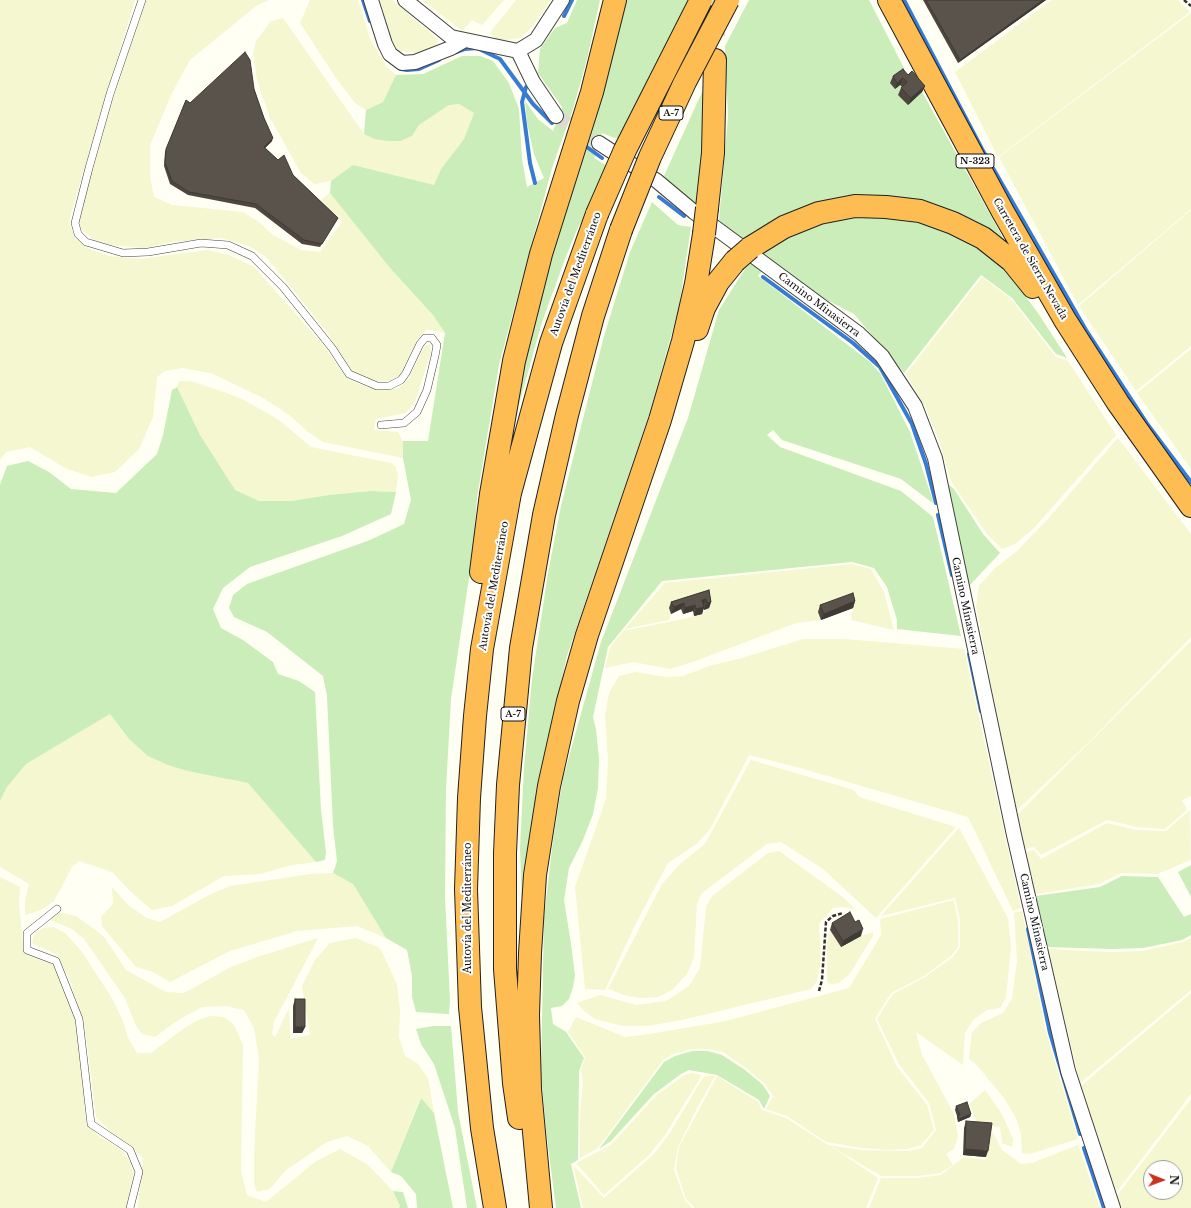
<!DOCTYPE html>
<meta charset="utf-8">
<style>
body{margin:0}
#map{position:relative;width:1191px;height:1208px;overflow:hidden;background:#fffff3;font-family:"Libre Baskerville",serif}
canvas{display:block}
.north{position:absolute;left:1143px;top:1160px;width:40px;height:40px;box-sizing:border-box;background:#fff;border:1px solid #9f9f9f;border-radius:50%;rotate:91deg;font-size:11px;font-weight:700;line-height:16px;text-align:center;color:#101010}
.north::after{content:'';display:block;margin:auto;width:14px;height:18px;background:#ca321e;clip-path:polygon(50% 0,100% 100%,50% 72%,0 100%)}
</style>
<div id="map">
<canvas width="1191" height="1208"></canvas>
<div class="north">N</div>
</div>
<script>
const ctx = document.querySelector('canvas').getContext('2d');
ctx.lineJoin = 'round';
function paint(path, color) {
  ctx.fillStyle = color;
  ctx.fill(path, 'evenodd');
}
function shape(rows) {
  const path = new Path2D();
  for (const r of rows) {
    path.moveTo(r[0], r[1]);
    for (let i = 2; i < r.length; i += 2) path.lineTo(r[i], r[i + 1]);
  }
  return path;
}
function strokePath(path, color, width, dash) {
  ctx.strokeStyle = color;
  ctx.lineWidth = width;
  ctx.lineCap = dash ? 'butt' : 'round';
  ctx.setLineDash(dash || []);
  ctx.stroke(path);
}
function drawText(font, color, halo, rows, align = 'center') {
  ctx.font = font + ' "Libre Baskerville",serif';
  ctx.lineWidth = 4;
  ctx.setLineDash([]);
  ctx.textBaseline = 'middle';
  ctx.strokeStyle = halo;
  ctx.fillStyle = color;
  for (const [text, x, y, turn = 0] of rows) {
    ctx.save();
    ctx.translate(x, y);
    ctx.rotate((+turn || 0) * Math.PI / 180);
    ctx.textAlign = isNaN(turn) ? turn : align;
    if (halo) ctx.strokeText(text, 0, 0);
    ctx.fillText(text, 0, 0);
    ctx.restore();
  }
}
const farmland = shape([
 [0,0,135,0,69,220,74,237,87,248,109,256,140,259,207,250,229,255,254,267,324,346,346,378,366,387,384,390,399,388,408,380,425,346,430,344,431,352,415,402,406,413,376,419,374,430,398,432,403,441,403,458,323,442,308,432,289,415,265,399,211,373,182,368,165,371,157,377,153,417,139,449,115,472,91,477,65,468,30,447,6,452,0,460],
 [145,0,269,0,256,6,190,60,172,93,150,145,150,177,154,197,172,205,243,212,259,222,273,235,301,250,320,252,342,222,321,200,330,193,390,268,433,315,445,333,427,329,418,338,400,375,390,381,374,382,353,372,326,331,290,286,266,257,249,246,221,238,171,242,145,248,111,245,94,240,81,229,79,222,90,178,105,124],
 [310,0,358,0,370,39,387,67,396,75,383,102,366,110,355,103,336,78,300,23],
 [380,0,392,0,430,32,438,41,436,46,415,53,400,51,394,46],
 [423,0,504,0,482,25,472,20,462,31],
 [516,0,551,0,532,27,520,38,506,40,496,39,490,33],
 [1052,0,1178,0,1190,12,998,157,955,72],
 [1191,13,1191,209,1078,305,999,157],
 [283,18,364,134,374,139,412,136,419,125,449,105,459,104,474,113,464,139,441,169,434,185,353,165,331,181,314,184,301,173,270,118,257,80,253,53,256,41,271,21],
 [1191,210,1191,346,1136,391,1079,306],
 [982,277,1011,299,1056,357,1068,361,1116,435,1033,529,1015,544,1002,549,987,534,951,481,939,440,924,405,906,374],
 [1191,349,1191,469,1137,393],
 [179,381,191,381,227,393,244,400,279,420,311,447,391,463,396,467,398,475,396,492,371,491,329,495,291,501,259,501,234,490,200,435,177,387],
 [1118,438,1191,534,1191,637,1088,743,1016,811,976,607,979,586,995,568,1016,552,1046,521],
 [852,564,871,569,884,592,894,630,851,620,853,608,850,600,818,612,821,620,796,623,693,662,670,669,633,662,605,668,610,648,623,631,684,619,702,614,708,609,708,604,669,608,671,614,669,620,625,629,665,583],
 [803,639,844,639,964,649,1021,908,1013,911,968,817,800,768,749,755,710,829,698,843,668,863,636,923,605,990,585,989,575,887,606,799,608,761,605,715,609,693,619,676,635,672,667,677,683,676,709,666,742,658],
 [1191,641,1191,796,1182,800,1187,810,1165,829,1137,827,1107,820,1041,855,1034,847,1024,849,1018,814],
 [110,714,129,739,228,779,248,783,316,862,292,865,260,874,224,876,172,906,152,910,131,892,112,872,79,861,72,867,54,901,41,910,25,915,25,900,29,884,0,867,0,801,7,787,26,764],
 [751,760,854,790,859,797,956,827,876,918,823,869,781,842,767,844,702,893,697,904,694,958,687,974,672,990,658,997,642,998,627,996,608,989,662,884,680,864,705,844],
 [1190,810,1191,860,1157,874,1121,873,1099,884,1035,894,1024,852,1034,850,1041,859,1107,823,1136,830,1166,831],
 [959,828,1008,918,1011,947,1006,998,1000,1008,987,1010,973,1020,965,1033,963,1065,916,1032,922,1055,954,1114,958,1136,954,1149,946,1154,953,1165,940,1173,918,1176,881,1176,829,1145,878,1178,866,1208,695,1208,686,1199,676,1169,679,1147,717,1076,758,1102,762,1110,786,1118,828,1145,860,1150,908,1151,922,1148,936,1130,929,1103,899,1064,877,1019,893,994,925,977,953,957,960,947,960,920,955,898,881,916],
 [779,851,844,898,855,909,842,907,833,908,819,924,821,961,817,981,811,989,682,1020,647,1026,623,1026,595,1019,585,1012,577,1003,600,995,636,1005,666,1001,689,986,700,968,706,907,712,896,768,853],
 [333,873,353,884,386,938,357,926,297,931,230,951,170,982,153,972,136,967,102,926,101,917,113,904,112,887,128,905,147,918,160,922,209,895,230,886,311,874],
 [0,877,20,887,19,903,23,945,25,952,54,964,71,1006,77,1027,86,1124,99,1136,121,1150,131,1163,133,1176,126,1208,0,1208],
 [954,900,958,922,958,947,951,956,924,976,891,993,875,1019,897,1067,927,1105,934,1130,921,1145,908,1149,890,1150,862,1148,826,1142,787,1116,766,1109,773,1096,764,1083,746,1068,723,1052,708,1049,691,1049,673,1054,663,1060,598,1148,580,1158,580,1115,583,1083,581,1070,585,1057,568,1032,576,1017,625,1037,650,1034,726,1021,849,988,881,935,880,919],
 [1022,911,1045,1028,1078,1139,1030,1154,1022,1153,1021,1134,1016,1118,1004,1098,975,1063,969,1059,972,1032,981,1023,1003,1013,1012,999,1017,961,1014,913],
 [59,912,76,916,97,931,105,938,126,970,166,992,184,993,229,968,257,957,318,938,274,1022,272,1034,275,1037,289,1008,290,1039,310,1035,302,986,315,960,330,943,356,938,380,948,397,984,400,1010,399,1037,405,1056,418,1064,428,1078,434,1113,420,1098,391,1172,368,1146,347,1136,327,1142,285,1171,270,1189,257,1192,254,1184,254,1154,259,1059,254,1028,244,1010,226,1006,202,1007,175,1022,155,1037,142,1034,136,1026,125,998,84,939,72,929,48,919],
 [54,927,65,933,82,952,112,998,123,1021,128,1038,137,1053,151,1053,183,1029,196,1021,210,1016,224,1017,234,1025,243,1045,241,1171,247,1195,266,1202,315,1162,340,1149,367,1164,393,1191,400,1206,399,1208,138,1208,143,1159,132,1146,111,1132,96,1117,87,1043,80,1012,70,980,57,955,32,943,34,934,43,928],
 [830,930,841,947,861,936,873,932,873,936,849,975,839,983,832,984,827,982,827,942],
 [1191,938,1191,990,1080,1083,1048,949,1110,952,1143,951,1183,942],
 [1191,993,1191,1094,1115,1194,1081,1086],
 [690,1073,702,1075,665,1135,649,1155,604,1195,576,1163,611,1145,657,1095,682,1077],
 [704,1076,715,1076,696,1110,678,1147,674,1170,685,1200,692,1208,583,1208,573,1165,604,1198,653,1155,668,1136],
 [985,1090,1002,1114,1013,1139,1012,1147,1002,1143,1000,1127,978,1125,969,1104],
 [1191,1099,1191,1208,1120,1208,1116,1197],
 [1151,1168,1175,1168,1175,1192,1151,1192],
 [992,1131,1002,1150,1021,1164,1032,1163,1078,1145,1100,1208,869,1208,881,1178,918,1178,941,1175,964,1157,986,1160]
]);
const green = shape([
 [577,0,600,0,587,59,573,109,552,168,499,365,477,498,474,544,451,699,446,789,445,897,450,1001,449,1014,416,1012,412,997,412,976,407,950,386,938,353,884,333,873,337,861,333,826,327,696,323,676,267,632,234,617,229,608,233,595,247,584,370,540,404,524,411,500,403,458,403,441,428,441,445,333,433,315,390,268,330,193,331,181,353,165,434,185,441,169,464,139,474,113,459,104,449,105,419,125,412,136,400,141,388,141,374,139,364,134,366,110,383,102,396,75,423,74,462,56,480,56,493,61,509,83,519,109,522,159,527,187,544,178,534,154,527,123,525,101,538,119,553,131,562,107,538,73,540,49,555,28,567,23],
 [626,0,690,0,620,140,602,133,594,158,609,167,590,210,578,227,565,259,542,322,508,444,527,335,614,51],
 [749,0,869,0,904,68,901,76,900,85,904,89,908,105,922,92,1006,243,950,210,783,216,743,241,719,220,728,117,725,46],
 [707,81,700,212,664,176],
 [652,202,678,225,691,227,679,307,650,412,567,656,541,774,522,904,520,848,524,768,532,679,548,573,561,506,604,336,630,252],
 [884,217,920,221,949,231,991,256,1013,279,1040,316,1067,358,1056,354,1012,298,981,275,904,373,854,314,819,296,759,254,778,240,813,224,845,218],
 [750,261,762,271,758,276,870,362,880,373,910,432,934,504,901,479,782,440,773,430,767,435,780,447,901,491,933,517,961,636,897,629,897,620,887,587,874,568,852,562,662,581,608,647,593,717,596,729,599,759,598,788,593,814,583,840,569,868,564,900,571,944,575,975,573,987,569,999,562,1006,551,1008,553,1024,566,1032,584,1058,579,1071,578,1160,571,1164,581,1208,556,1208,546,1130,541,1075,544,918,553,840,563,778,601,642,688,418,719,310],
 [177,387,200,435,235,490,259,501,291,501,329,495,371,491,396,492,391,514,342,536,250,567,223,588,213,609,221,628,243,640,273,662,278,674,299,681,315,692,321,810,326,852,325,860,316,862,248,783,188,771,168,765,148,756,129,739,110,714,26,764,7,787,0,801,0,485,7,466,28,461,49,472,71,489,116,493,157,454,163,435,172,390],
 [948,484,954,489,983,534,1000,553,969,586],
 [1191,865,1191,897,1178,872],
 [1122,876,1158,877,1184,917,1191,914,1191,935,1182,940,1143,948,1113,949,1046,947,1036,896,1100,887],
 [433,1026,451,1026,458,1112,477,1208,467,1208,455,1128,434,1064,421,1044,416,1029],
 [692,1051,708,1051,722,1055,745,1070,763,1085,770,1096,764,1109,759,1100,717,1075,689,1070,681,1074,654,1094,611,1141,599,1149,664,1062,675,1056],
 [421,1098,434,1113,453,1208,417,1208,416,1194,401,1176,391,1172],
 [393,1191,403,1192,408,1208,399,1208,400,1206]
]);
const stream = shape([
 [363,0,370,21],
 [904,0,982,149,1086,330,1148,425,1191,482],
 [564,16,572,0],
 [457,52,465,49,477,48,500,59,533,104,552,123],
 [401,69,407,70,419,69,439,60],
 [526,87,522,102,530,163,535,183],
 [584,145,602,158],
 [659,197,684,216],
 [763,277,853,343,880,367,912,424,926,464,936,503],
 [938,515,952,575],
 [969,654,981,711],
 [1028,929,1050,1033,1080,1134],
 [1084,1148,1104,1208]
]);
const streetTunnel = shape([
 [556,116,599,143]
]);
const highwayTunnel = shape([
 [711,0,714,37]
]);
const path = shape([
 [1184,0,1191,6],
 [819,991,822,980,826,922,833,916,843,913]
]);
const lane = shape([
 [142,0,110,94,89,168,75,223,78,234,86,242,123,253,148,252,201,243,228,245,252,256,283,287,332,348,349,374,377,386,389,386,401,380,406,373,420,344,425,338,432,338,437,345,435,356,427,390,417,412,404,423,381,425],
 [57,909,27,933,27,950,56,961,79,1019,91,1124,130,1150,139,1172,130,1208]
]);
const street = shape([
 [371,0,385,44,390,54,402,63,415,62,451,48,465,40],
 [405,0,451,37,518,51],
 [518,51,533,82,556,116],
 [518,51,536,40,562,0],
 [599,143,657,181,694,212,859,334,882,356,915,406,935,458,1014,835,1068,1071,1113,1208]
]);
const highway = shape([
 [889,0,1003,212,1065,320,1118,403,1191,506],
 [707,208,713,153,715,60],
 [750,248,784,227,819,213,855,206,886,207,920,211,953,223,983,238,1012,261,1033,287],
 [697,329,704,308,718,282,735,261],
 [481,572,491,494,514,361,541,254,592,92,615,0],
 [519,1118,514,1083,505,969,505,853,508,785,521,648,544,515,567,415,593,316,621,230],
 [495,1208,482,1128,470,1007,466,889,469,798,475,716,482,649,510,493,551,343,597,214],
 [541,1208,530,1089,528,1015,530,953,535,875,549,786,568,701,587,635,660,420,683,341,696,284,704,234]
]);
const highwayBridge = shape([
 [597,214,625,150,701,0],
 [621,230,650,157,685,82,728,0],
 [704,234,707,208],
 [735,261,750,248]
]);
const wall = shape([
 [923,0,1046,0,958,63],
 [908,75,925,86,922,92,908,105,898,95,901,88,902,87,900,85,895,89,890,83,893,76],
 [254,89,272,141,265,148,338,218,336,221,320,247,302,244,255,208,188,195,170,184,164,166,165,152,186,100,190,103],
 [709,590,711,602,709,608,704,610,704,608,702,614,694,616,693,611,683,614,681,609,671,614,669,608,671,602],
 [855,601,853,608,821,620,818,612,820,605],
 [832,923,861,936,841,947,830,930],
 [295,999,305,1027,302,1033,293,1033,293,1006],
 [956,1106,971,1114,970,1117,958,1122,957,1118,957,1116,955,1110],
 [966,1121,986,1157,963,1155,964,1128]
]);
const shadedWall = shape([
 [1043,0,1046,0,958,63,960,60],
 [903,78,900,85,895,89,897,83],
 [925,86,922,92,908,105,911,98],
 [273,138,272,141,263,150,264,147],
 [706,599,703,606,702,600],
 [855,601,853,608,821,620,824,614],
 [711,602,709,608,704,610,707,603],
 [684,603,681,609,671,614,674,607],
 [695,605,693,611,683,614,685,608],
 [704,607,702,614,694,616,696,609],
 [863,929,861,936,841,947,843,941],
 [295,1027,305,1027,302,1033,293,1033],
 [971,1114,970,1117,958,1122,959,1119],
 [965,1149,988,1151,986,1157,963,1155]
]);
const building = shape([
 [926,0,1043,0,960,60,926,0],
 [245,52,250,60,254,89,264,118,273,138,264,147,278,160,284,155,293,175,338,218,322,244,304,240,256,204,189,192,172,181,165,163,166,149,186,100,190,103,245,52],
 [903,69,908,75,912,71,925,86,911,98,901,88,907,82,903,78,897,83,893,76,903,69],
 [709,590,711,602,707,603,706,599,702,600,704,607,696,609,695,605,685,608,684,603,674,607,671,602,709,590],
 [853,593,855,601,824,614,820,605,853,593],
 [850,912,855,922,859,920,863,929,843,941,832,923,850,912],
 [295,999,305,999,305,1027,295,1027,295,999],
 [967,1102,971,1114,959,1119,958,1115,960,1115,956,1106,967,1102],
 [966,1121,992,1123,988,1151,965,1149,966,1121]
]);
const shields = [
 [671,113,24],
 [975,161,38],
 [513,714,24]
];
const shieldNames = [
 ["A-7",671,113],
 ["N-323",975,161],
 ["A-7",513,714]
];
const streetNames = [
 ["Carretera de Sierra Nevada",1030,259,60],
 ["Autovía del Mediterráneo",576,274,-70],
 ["Camino Minasierra",819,305,37],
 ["Autovía del Mediterráneo",494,586,-80],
 ["Camino Minasierra",965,606,78],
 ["Autovía del Mediterráneo",468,908,-90],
 ["Camino Minasierra",1034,922,77]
];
paint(farmland, '#f4f7d0');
paint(green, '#cbedb9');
strokePath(stream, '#367bd6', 4);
strokePath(streetTunnel, '#dbdbd1', 14, [14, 7]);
strokePath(highwayTunnel, '#dbdbd1', 22, [22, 11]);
strokePath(lane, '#434343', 8);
strokePath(street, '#434343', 16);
strokePath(highway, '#212121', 24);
strokePath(path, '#323232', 2.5, [4, 2]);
strokePath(lane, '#fff', 7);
strokePath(street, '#fff', 14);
strokePath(highway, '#fdbd53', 22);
strokePath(highwayBridge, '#212121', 24, []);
strokePath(highwayBridge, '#fdbd53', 22);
paint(wall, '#4d4740');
paint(shadedWall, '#3f3a34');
paint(building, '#5a534b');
strokePath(building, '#3f3a34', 1);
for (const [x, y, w] of shields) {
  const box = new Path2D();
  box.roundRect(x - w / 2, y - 7, w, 14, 3);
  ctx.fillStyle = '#fff';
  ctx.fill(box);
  strokePath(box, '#101010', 1);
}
drawText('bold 9px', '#101010', null, shieldNames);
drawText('10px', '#101010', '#fff', streetNames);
</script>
